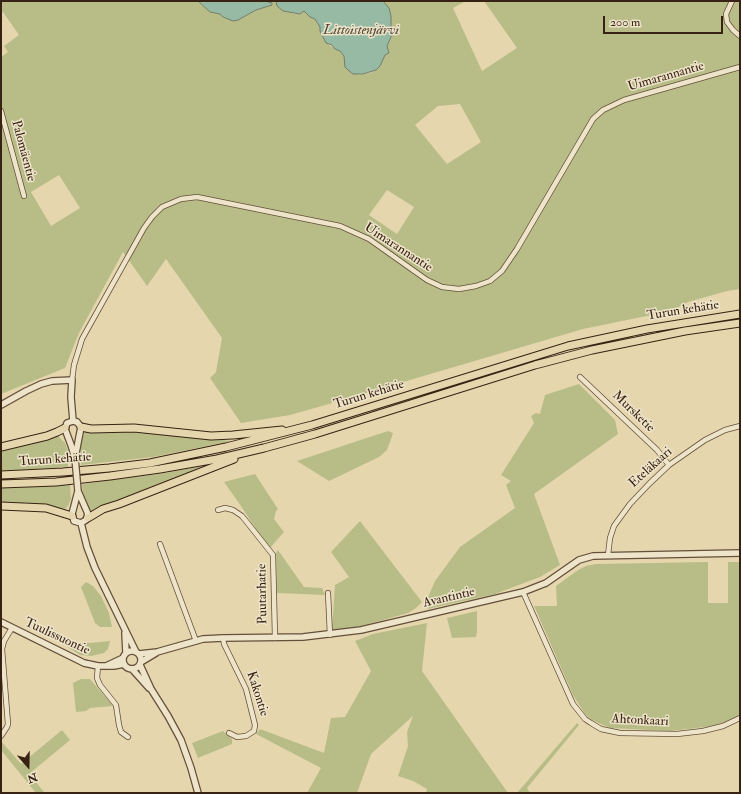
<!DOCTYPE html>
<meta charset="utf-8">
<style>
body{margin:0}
#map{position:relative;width:741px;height:794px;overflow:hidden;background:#e5d6ae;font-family:"IM FELL Double Pica",serif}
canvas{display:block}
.frame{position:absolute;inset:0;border:2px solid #382213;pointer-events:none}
.north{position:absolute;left:8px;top:746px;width:40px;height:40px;-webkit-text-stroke:3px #eee4ca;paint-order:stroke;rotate:160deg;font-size:11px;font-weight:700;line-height:16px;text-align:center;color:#382213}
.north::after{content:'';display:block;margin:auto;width:14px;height:18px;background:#382213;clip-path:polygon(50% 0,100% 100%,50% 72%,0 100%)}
.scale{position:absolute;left:603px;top:16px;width:120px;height:18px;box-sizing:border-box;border:2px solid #382213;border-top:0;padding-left:5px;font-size:12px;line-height:14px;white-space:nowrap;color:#382213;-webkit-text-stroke:3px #eee4ca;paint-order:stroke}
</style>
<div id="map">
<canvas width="741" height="794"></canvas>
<div class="frame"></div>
<div class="north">N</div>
<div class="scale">200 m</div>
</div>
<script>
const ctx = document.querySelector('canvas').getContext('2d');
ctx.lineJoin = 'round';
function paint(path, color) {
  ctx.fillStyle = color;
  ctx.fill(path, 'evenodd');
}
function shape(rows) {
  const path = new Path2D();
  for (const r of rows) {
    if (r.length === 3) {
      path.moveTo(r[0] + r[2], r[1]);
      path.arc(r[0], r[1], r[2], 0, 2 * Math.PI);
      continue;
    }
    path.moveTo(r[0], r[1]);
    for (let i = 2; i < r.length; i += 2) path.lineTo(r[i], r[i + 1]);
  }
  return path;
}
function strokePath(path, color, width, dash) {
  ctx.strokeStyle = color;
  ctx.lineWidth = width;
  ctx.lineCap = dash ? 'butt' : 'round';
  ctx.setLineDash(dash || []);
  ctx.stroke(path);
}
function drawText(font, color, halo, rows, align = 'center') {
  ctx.font = font + ' "IM FELL Double Pica",serif';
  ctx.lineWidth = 3;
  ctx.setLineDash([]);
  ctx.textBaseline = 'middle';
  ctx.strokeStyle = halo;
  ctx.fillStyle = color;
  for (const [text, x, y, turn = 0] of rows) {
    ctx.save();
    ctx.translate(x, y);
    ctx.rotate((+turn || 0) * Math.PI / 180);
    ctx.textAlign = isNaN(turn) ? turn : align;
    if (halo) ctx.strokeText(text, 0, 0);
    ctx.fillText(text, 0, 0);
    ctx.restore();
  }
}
const green = shape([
 [1,1,198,1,210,12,220,14,223,17,238,20,256,10,269,6,271,2,265,1,276,1,277,6,283,11,296,14,301,13,304,11,310,17,315,19,320,27,321,33,329,45,340,51,344,56,344,63,359,75,370,73,376,70,380,66,385,55,389,53,387,46,391,37,391,16,383,1,466,1,453,8,482,71,517,48,484,1,740,1,740,289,727,291,688,302,671,311,583,329,322,406,290,415,241,423,210,378,216,372,222,338,166,259,147,286,123,252,79,333,65,368,1,394,1,57,8,52,4,46,19,35,3,12,1,13],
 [460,104,481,142,447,164,415,125,438,106],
 [59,175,80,208,51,226,31,192],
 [387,190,414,207,397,234,369,215],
 [579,384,615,420,618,434,534,494,560,565,540,577,495,594,428,609,426,602,435,581,460,547,515,508,506,485,511,481,501,475,534,423,531,416,536,413,540,414,545,395],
 [85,430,123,430,232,441,153,457,81,465,80,446],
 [388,431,393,433,390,442,387,450,379,457,329,481,297,461],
 [57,435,65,443,68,451,68,467,1,471,1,450],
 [218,463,91,513,83,497,82,484,165,473],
 [255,474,278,509,276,511,274,519,284,532,269,549,241,506,224,482],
 [70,485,71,499,68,506,63,511,1,504,1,488],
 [360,521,422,602,416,608,408,613,362,626,332,631,335,585,349,577,331,552],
 [278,550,304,587,322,588,325,595,277,593,276,553],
 [708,562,708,603,728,603,728,562,740,562,740,715,730,720,714,726,670,731,610,728,594,721,585,714,573,695,534,606,557,606,556,586,578,570,586,566,596,564],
 [86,582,93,586,101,596,109,613,112,627,100,627,95,623,81,587],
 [477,611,477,632,476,637,452,638,447,618],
 [427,623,422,671,508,793,426,793,427,789,413,781,398,776,408,746,407,732,413,716,371,754,357,793,307,793,321,768,256,734,260,729,324,753,331,718,345,717,371,671,355,641,373,634],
 [110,641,108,649,104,653,91,656,80,655,60,642,90,643],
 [81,679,90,679,113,706,90,708,86,711,76,712,73,683],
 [577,723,579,725,527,788,530,793,517,793],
 [62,730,70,740,29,774,45,793,36,793,1,750,1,741,21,764],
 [223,731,232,739,232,744,198,758,192,743]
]);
const water = shape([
 [198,1,265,1,272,3,272,5,256,10,238,20,233,21,223,17,220,14,210,12,198,1],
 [276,1,383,1,389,8,391,16,391,37,387,46,389,53,385,55,380,66,376,70,363,74,353,74,348,70,345,67,344,56,340,51,335,49,332,45,326,43,320,31,320,27,315,19,310,17,304,11,300,14,283,11,277,6,276,1]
]);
const minor = shape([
 [732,1,726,14,727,22,733,30,740,36],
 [1,111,24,196],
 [580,377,657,450,669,465],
 [72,380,74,365,82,339,144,228,152,217,162,207,181,199,197,197,340,226,369,239,427,280,442,287,459,289,476,286,490,281,502,271,517,249,593,119,603,110,624,100,740,67],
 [218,510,225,508,233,510,242,516,273,555,275,638],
 [160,544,196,641],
 [608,555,610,538,614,526,630,504,649,484,669,465,705,440,725,430,740,426],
 [523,592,573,704,585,719,591,723,601,729,620,733,677,734,703,731,723,726,740,718],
 [328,593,330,635],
 [223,638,224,644,246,689,255,725,254,731,246,736,237,737,229,733],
 [98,666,97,678,100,685,116,705,119,725,121,732,128,737],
 [1,736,7,727,8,724,2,649,4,641,12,628]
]);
const tertiary = shape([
 [1,405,26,391,41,384,52,381,72,380,71,397,73,421],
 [73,421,77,422,81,427,75,458,71,445,65,429,67,423,73,421],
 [78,491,88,514,86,520,81,523,74,521,72,514,78,491],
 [81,523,87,547,95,568,136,652],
 [1,622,84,663,98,666,114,666,124,664],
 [125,633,126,653],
 [132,660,9],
 [139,654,157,652,203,639,223,638,303,637,361,630,523,592,546,583,579,560,593,556,740,553],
 [141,662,156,653],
 [140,665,151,689,168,716,181,740,191,768,198,793],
 [106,666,123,658],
 [132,669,149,688]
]);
const trunk = shape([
 [81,427,91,429,134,428,211,436,233,435,282,430],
 [1,447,47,436,57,432,65,428],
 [1,475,63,472,109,468,150,463,226,447,312,425,568,346,647,329,740,314],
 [1,484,56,482,110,476,160,469,217,459,264,448,315,434,535,365,592,350,685,331,740,323],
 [1,506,46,508,72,516],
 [88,518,103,509,119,504,234,459]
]);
const tertiaryBridge = shape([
 [75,458,78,491]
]);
const streetNames = [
 ["Uimarannantie",666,77,-16],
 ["Palomäentie",23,151,75],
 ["Uimarannantie",398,248,33],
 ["Turun kehätie",683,311,-9],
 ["Turun kehätie",369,395,-17],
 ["Mursketie",633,412,44],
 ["Turun kehätie",55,460,-4],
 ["Eteläkaari",651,468,-42],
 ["Puutarhatie",263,594,-91],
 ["Avantintie",449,598,-13],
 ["Tuulissuontie",57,637,25],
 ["Kakontie",257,694,72],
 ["Ahtonkaari",640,721,3]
];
const waterNames = [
 ["Littoistenjärvi",361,31]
];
paint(green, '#b8bd88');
paint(water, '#97baa4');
strokePath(water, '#717d6a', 1);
strokePath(minor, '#634f3a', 6);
strokePath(tertiary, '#634f3a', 8);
strokePath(trunk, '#382213', 9);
strokePath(minor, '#eee4ca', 4.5);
strokePath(tertiary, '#eee4ca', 5.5);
strokePath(trunk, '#e5d6ae', 7);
strokePath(tertiaryBridge, '#634f3a', 8, []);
strokePath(tertiaryBridge, '#eee4ca', 5.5);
drawText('13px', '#382213', '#eee4ca', streetNames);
drawText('italic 14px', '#504837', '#eee4ca', waterNames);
</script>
